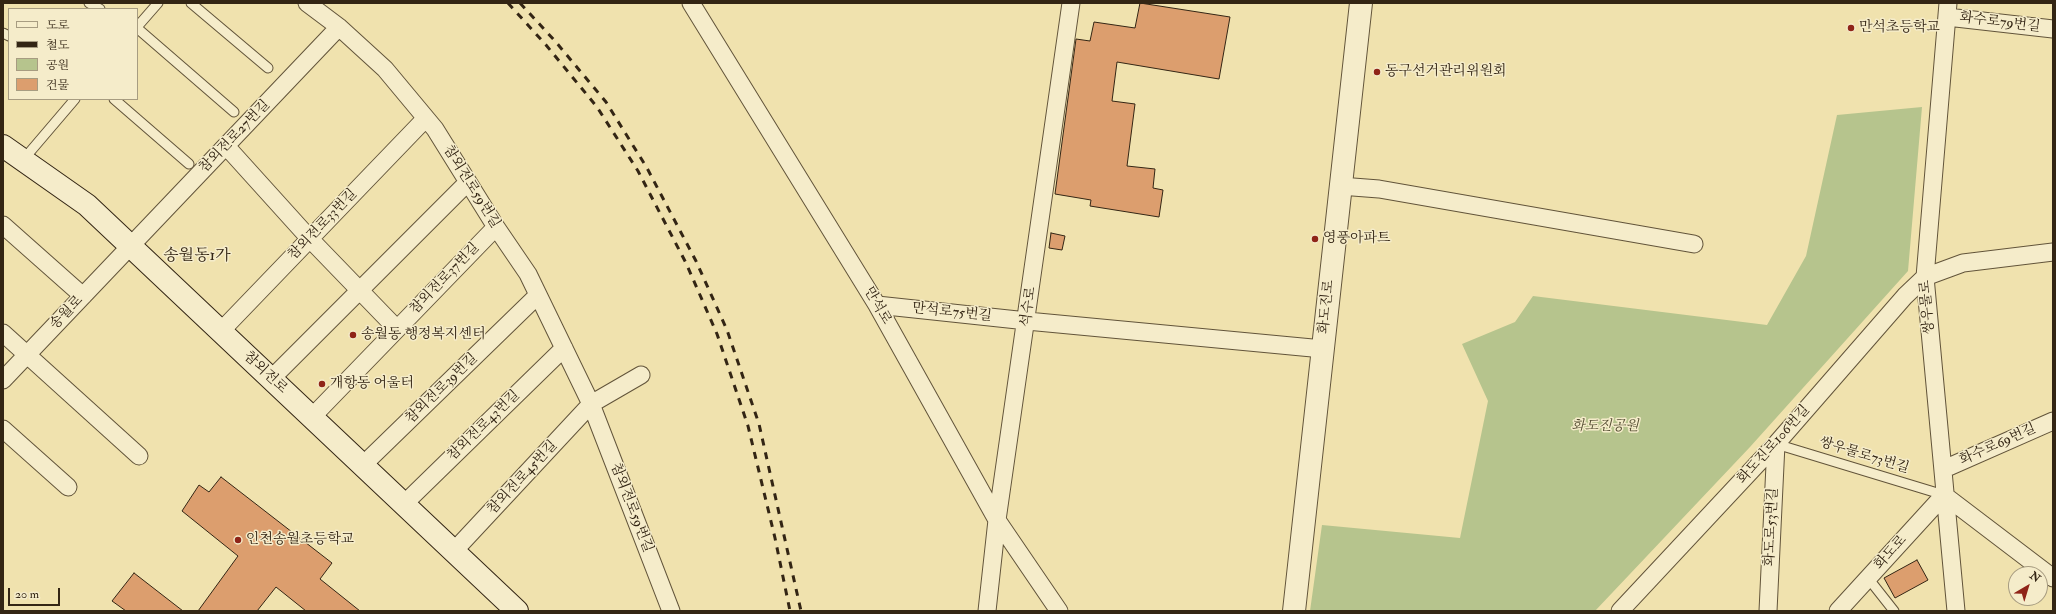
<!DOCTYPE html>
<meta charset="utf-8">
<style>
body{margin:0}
#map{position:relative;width:2056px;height:614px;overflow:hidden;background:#f0e2ae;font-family:"IM FELL Double Pica","Noto Serif KR",serif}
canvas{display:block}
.frame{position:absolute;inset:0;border:4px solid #332514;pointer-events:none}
.legend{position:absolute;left:8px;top:8px;width:130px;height:92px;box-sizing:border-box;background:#f5ecca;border:1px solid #a79c81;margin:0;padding:5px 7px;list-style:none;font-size:12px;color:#332514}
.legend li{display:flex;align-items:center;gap:8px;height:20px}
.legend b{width:20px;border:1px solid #a79c81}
.north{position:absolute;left:2008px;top:566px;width:40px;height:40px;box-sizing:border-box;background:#f5ecca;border:1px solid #a79c81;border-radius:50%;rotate:38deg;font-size:11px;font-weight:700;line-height:16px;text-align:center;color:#332514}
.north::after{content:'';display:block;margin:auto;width:14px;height:18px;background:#8f2418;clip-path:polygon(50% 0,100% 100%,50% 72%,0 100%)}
.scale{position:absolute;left:8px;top:588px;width:52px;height:18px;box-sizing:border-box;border:2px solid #332514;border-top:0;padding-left:5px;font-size:12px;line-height:14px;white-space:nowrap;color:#332514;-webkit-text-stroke:3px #f5ecca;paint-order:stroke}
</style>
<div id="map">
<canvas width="2056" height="614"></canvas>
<div class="frame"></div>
<ul class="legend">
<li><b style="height:5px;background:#f5ecca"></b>도로</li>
<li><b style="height:5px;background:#332514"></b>철도</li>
<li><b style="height:11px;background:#b6c48d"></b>공원</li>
<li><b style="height:11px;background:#dc9e6e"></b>건물</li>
</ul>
<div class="north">N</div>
<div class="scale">20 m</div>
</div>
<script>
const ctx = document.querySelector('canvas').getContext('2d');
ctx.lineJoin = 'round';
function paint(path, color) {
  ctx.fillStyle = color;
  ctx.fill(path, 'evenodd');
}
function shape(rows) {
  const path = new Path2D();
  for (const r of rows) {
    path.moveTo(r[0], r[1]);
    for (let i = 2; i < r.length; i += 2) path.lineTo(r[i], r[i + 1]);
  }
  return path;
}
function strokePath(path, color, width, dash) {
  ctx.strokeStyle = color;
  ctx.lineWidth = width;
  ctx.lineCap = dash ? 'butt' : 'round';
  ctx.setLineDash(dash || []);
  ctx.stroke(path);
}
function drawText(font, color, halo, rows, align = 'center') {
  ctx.font = font + ' "IM FELL Double Pica","Noto Serif KR",serif';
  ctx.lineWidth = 3;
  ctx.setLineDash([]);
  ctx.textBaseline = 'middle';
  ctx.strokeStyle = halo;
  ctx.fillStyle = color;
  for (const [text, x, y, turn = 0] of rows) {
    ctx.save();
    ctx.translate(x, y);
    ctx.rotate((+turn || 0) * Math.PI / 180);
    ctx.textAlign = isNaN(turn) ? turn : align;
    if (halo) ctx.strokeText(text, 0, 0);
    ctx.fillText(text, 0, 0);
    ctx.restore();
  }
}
const green = shape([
 [1922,107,1908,271,1750,447,1595,611,1310,611,1322,525,1460,538,1488,401,1462,344,1515,322,1533,296,1767,325,1806,256,1837,115]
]);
const building = shape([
 [1140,3,1230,17,1219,79,1117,62,1112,101,1135,104,1127,166,1155,169,1153,188,1163,190,1159,217,1090,206,1091,200,1055,194,1076,39,1090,41,1094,22,1135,28,1140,3],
 [1051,233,1065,236,1062,250,1049,248,1051,233],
 [221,477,332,563,320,579,360,611,306,611,276,587,257,611,198,611,238,556,182,511,199,485,209,492,221,477],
 [1917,560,1928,580,1895,598,1884,578,1917,560],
 [134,573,183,611,126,611,112,601,134,573]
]);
const service = shape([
 [89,3,100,9],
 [191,3,268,68],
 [137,27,158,3],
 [137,28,234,112],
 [3,33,9,36],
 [114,99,189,164],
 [23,160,75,99],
 [1776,444,1944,495],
 [1868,578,1894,611]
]);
const minor = shape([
 [307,3,339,27,385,69,435,129,496,227,528,274,591,404,671,611],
 [691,3,877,305,997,520,1059,611],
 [1948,3,1925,277,1956,611],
 [1947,17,2053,29],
 [226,146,310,239,397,329],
 [1340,186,1379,189,1694,244],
 [3,225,83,296],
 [877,305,1027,321,1323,349],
 [221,331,426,118],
 [3,333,139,456],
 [271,379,468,182],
 [3,380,339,27],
 [312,417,496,227],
 [3,429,68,487],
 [363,465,538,295],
 [1944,469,2053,421],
 [404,504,564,348],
 [454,551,591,404,641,375],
 [987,611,997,520,1071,3],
 [1620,611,1776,444,1905,296,1925,277,1963,263,2053,252],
 [1768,611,1776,444],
 [1838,611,1944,495,2053,578]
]);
const tertiary = shape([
 [1294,611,1361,3]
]);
const secondary = shape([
 [3,146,87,205,517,611]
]);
const rail = shape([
 [508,3,546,45,597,107,638,171,686,263,717,334,748,426,775,538,790,611],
 [520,3,555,41,606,102,647,168,696,261,727,330,759,424,801,611]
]);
const markers = [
 [1851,28,4,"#8f2418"],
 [1377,72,4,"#8f2418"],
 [1315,239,4,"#8f2418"],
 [353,335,4,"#8f2418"],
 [322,384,4,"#8f2418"],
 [238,540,4,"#8f2418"]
];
const streetNames = [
 ["화수로79번길",2000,23,7],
 ["참외전로27번길",235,137,-46],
 ["참외전로59번길",471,187,58],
 ["참외전로33번길",323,225,-46],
 ["참외전로37번길",445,279,-46],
 ["만석로",877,306,60],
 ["석수로",1029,307,-82],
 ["화도진로",1327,307,-84],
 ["쌍우물로",1928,307,-95],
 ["송월로",67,313,-46],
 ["만석로75번길",952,313,6],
 ["참외전로",265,373,43],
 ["참외전로39번길",442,389,-44],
 ["참외전로43번길",484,426,-44],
 ["화도진로106번길",1774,445,-48],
 ["화수로69번길",1998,445,-24],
 ["쌍우물로73번길",1864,456,17],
 ["참외전로45번길",523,478,-47],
 ["참외전로59번길",631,508,69],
 ["화도로53번길",1772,527,-87],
 ["화도로",1891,553,-48]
];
const poiNames = [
 ["만석초등학교",1859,28],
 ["동구선거관리위원회",1385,72],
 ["영풍아파트",1323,239],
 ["송월동 행정복지센터",361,335],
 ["개항동 어울터",330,384],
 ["인천송월초등학교",246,540]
];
const parkNames = [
 ["화도진공원",1605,427]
];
const quarterNames = [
 ["송월동1가",197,257]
];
paint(green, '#b6c48d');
paint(building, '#dc9e6e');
strokePath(building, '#332514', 1);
strokePath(service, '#62543a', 11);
strokePath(minor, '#62543a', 19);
strokePath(tertiary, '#62543a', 24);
strokePath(secondary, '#332514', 24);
strokePath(service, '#f5ecca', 9);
strokePath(minor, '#f5ecca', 17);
strokePath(tertiary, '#f5ecca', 22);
strokePath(secondary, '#f5ecca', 22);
strokePath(rail, '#332514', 3, [7, 7]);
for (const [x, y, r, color] of markers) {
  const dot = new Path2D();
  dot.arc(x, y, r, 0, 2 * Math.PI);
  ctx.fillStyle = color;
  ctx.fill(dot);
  strokePath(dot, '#f5ecca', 1.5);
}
drawText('14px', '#332514', '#f5ecca', streetNames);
drawText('14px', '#332514', '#f5ecca', poiNames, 'left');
drawText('italic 14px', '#544d32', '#f5ecca', parkNames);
drawText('16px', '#332514', '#f5ecca', quarterNames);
</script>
